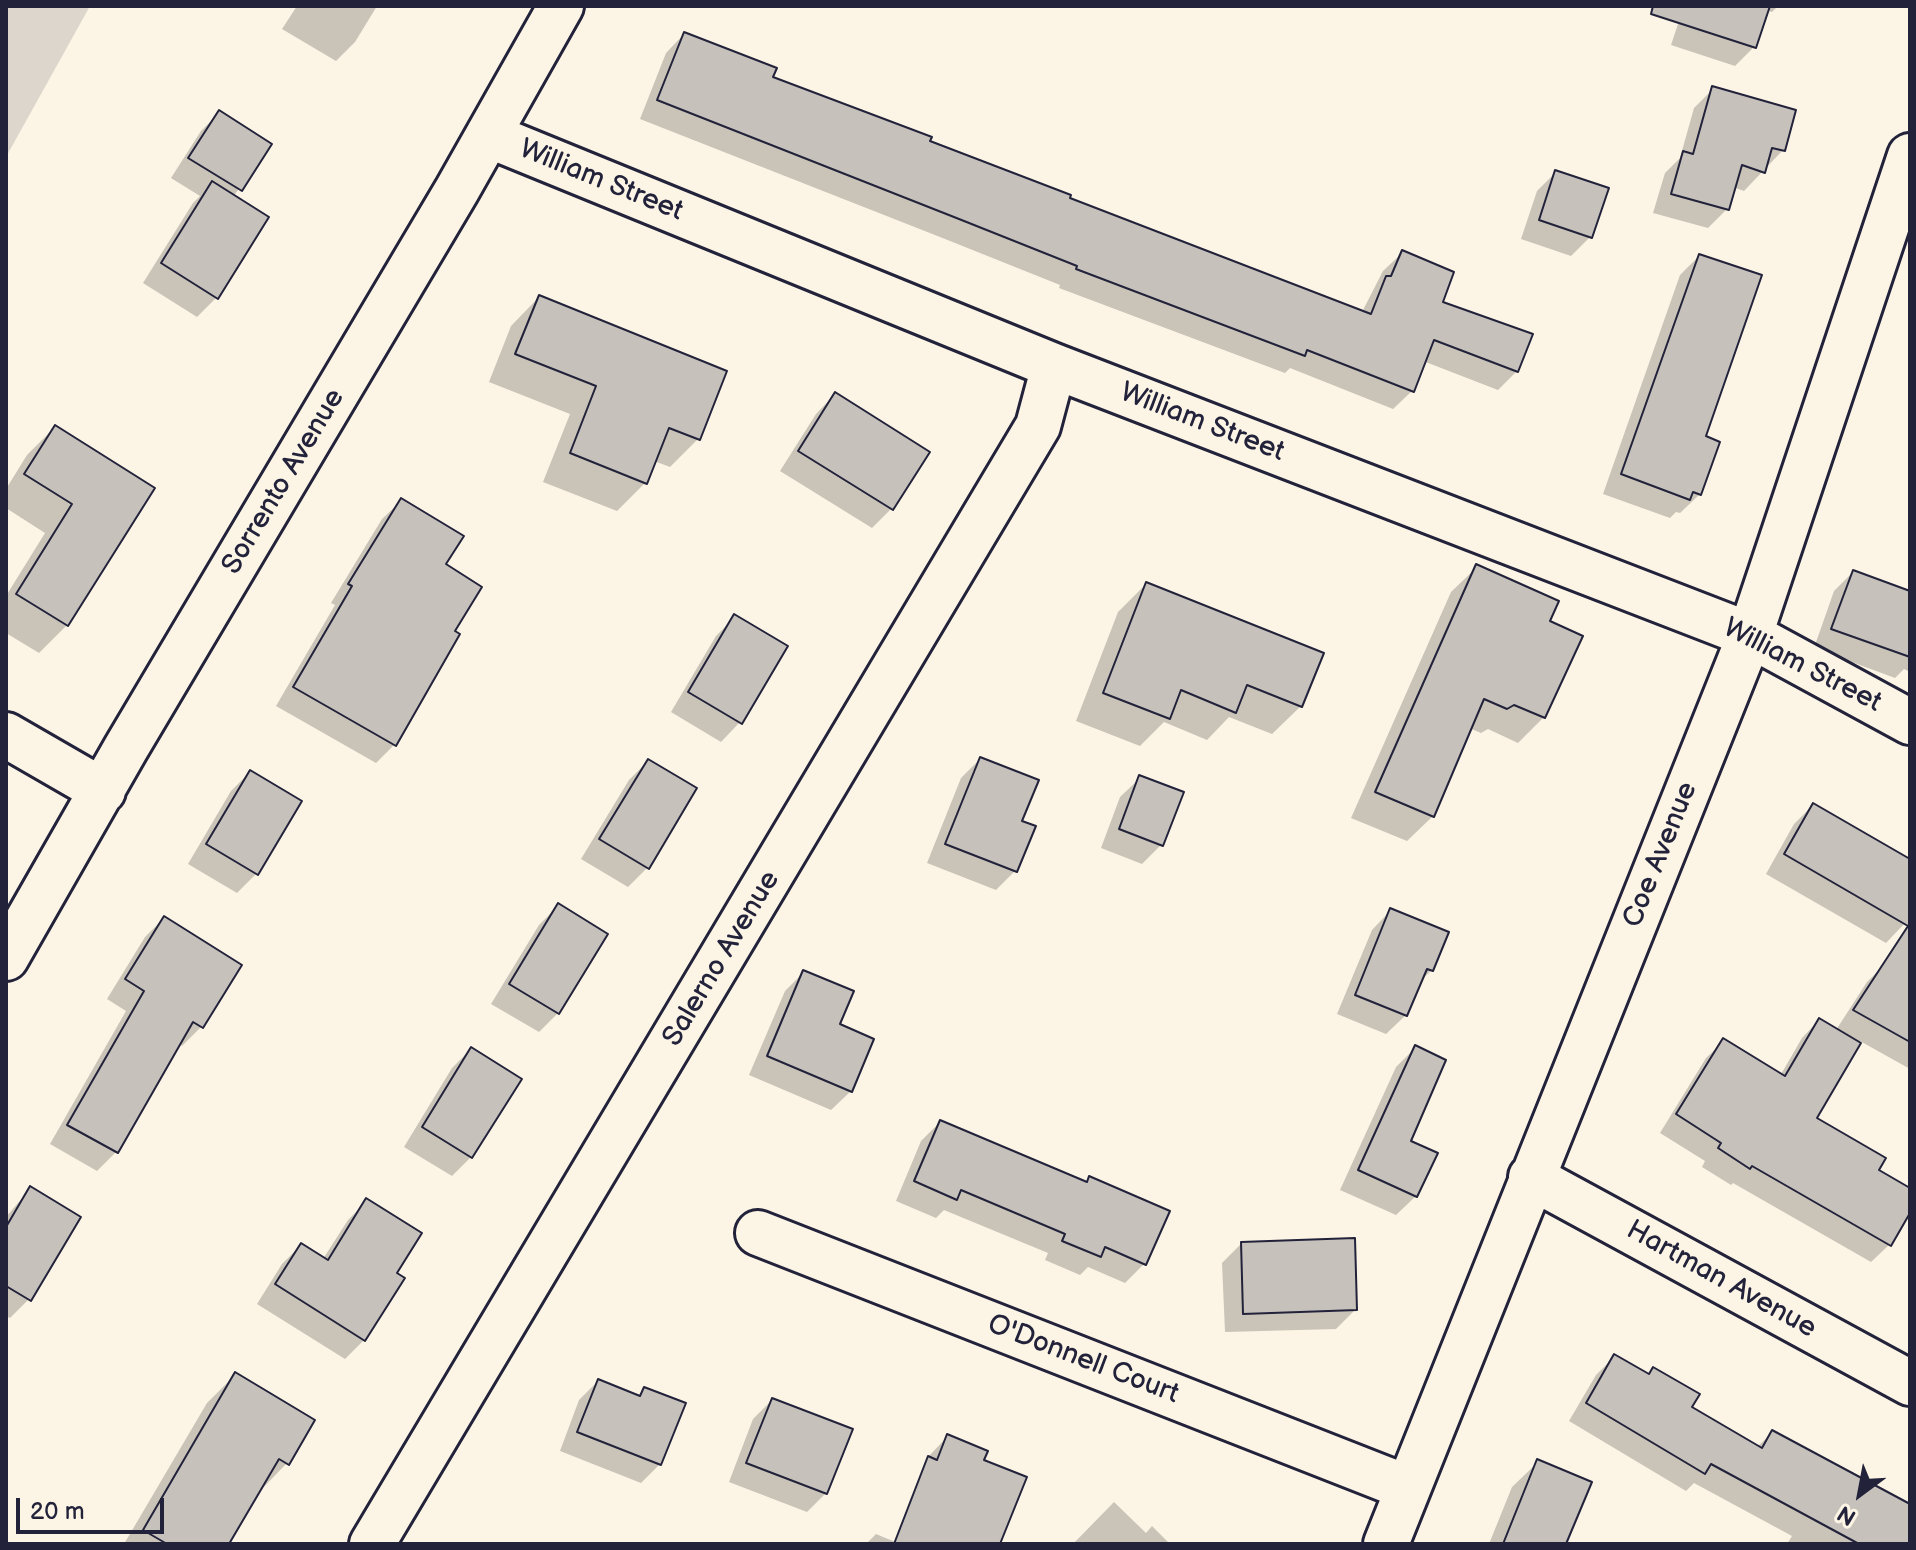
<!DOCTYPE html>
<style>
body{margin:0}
#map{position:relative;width:1916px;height:1550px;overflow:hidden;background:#fcf5e5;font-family:"Balsamiq Sans",sans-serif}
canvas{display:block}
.frame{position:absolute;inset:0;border:8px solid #22223b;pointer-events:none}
.north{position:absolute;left:1820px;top:1454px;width:80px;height:80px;-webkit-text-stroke:6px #fcf5e5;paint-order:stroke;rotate:212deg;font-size:22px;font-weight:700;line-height:32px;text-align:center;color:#22223b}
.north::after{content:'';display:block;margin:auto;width:28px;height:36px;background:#22223b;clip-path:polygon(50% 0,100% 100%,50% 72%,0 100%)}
.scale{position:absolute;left:16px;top:1498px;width:148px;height:36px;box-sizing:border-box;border:4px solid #22223b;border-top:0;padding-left:10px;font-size:24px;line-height:28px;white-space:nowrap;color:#22223b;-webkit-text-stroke:6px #fcf5e5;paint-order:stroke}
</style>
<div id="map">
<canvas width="1916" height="1550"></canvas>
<div class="frame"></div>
<div class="north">N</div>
<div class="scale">20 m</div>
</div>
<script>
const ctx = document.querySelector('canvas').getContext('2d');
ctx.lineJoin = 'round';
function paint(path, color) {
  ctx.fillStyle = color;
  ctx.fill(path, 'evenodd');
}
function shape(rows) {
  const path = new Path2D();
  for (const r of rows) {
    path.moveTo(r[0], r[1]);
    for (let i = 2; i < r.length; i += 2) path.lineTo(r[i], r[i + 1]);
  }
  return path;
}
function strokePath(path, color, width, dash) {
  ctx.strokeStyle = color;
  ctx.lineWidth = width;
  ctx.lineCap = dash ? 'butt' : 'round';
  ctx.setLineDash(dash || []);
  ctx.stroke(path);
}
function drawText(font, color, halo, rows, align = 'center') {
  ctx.font = font + ' "Balsamiq Sans",sans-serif';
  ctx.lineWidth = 8;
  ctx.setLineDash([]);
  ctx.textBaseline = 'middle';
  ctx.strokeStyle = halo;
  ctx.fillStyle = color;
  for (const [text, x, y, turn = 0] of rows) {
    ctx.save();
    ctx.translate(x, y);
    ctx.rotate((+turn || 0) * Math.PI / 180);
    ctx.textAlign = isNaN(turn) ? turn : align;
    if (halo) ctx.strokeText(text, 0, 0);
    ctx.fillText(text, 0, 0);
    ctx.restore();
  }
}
const green = shape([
 [6,6,90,6,6,157]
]);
const shadow = shape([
 [297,6,377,6,355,42,336,61,282,29],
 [1684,6,1778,6,1772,12,1766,10,1754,47,1735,66,1671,45],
 [684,34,771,78,1067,199,1362,312,1383,271,1402,253,1440,303,1517,371,1498,390,1423,361,1412,391,1393,409,1290,368,1285,373,1059,288,1060,285,940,237,640,119,666,53],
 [1713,89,1783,150,1744,191,1733,187,1727,209,1708,228,1653,213,1665,173,1680,158,1694,108],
 [220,112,270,144,233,197,216,298,197,317,143,283,193,203,200,196,171,178,201,131],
 [1556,172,1590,237,1571,256,1521,239,1537,191],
 [1699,256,1700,494,1680,513,1676,512,1670,518,1603,494,1680,275],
 [539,297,698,439,670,467,654,461,645,483,617,511,543,482,570,414,489,382,511,326],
 [835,394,927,452,891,509,872,528,780,471,816,414],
 [55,427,152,488,67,625,39,653,6,633,6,596,45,533,6,508,6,489,27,455],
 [401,501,444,565,452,632,394,745,376,763,276,706,335,605,331,603,382,519],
 [1477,567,1544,717,1518,743,1488,729,1481,733,1469,728,1433,816,1407,841,1351,818,1451,592],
 [1853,572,1910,593,1910,672,1904,669,1895,678,1814,648,1834,591],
 [1146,584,1301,706,1272,734,1229,717,1207,740,1164,722,1140,746,1076,721,1118,612],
 [735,617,740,722,721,742,671,712,716,636],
 [980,759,1020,822,1015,871,996,890,927,863,961,778],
 [648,761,694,789,647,868,628,887,581,859,629,780],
 [250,772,256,874,237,893,188,864,231,791],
 [1140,778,1161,845,1142,864,1101,848,1120,797],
 [1813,805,1910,861,1910,914,1905,923,1886,943,1766,874,1794,824],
 [558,906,558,1013,539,1032,491,1004,539,925],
 [1391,910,1432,970,1419,982,1406,1015,1386,1034,1337,1014,1372,930],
 [164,918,201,1027,182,1046,179,1043,116,1152,97,1171,50,1144,126,1011,107,999,145,937],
 [1885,964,1910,978,1910,1069,1860,1041,1814,1118,1876,1171,1910,1190,1910,1209,1889,1245,1871,1262,1733,1183,1731,1185,1702,1167,1705,1161,1660,1133,1706,1058,1724,1041,1780,1076,1802,1038,1819,1020,1836,1030,1867,982],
 [804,972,837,1025,851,1091,831,1110,749,1075,785,991],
 [1415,1048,1408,1142,1416,1196,1396,1215,1340,1190,1396,1067],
 [471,1049,519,1079,471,1157,452,1176,404,1147,452,1068],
 [940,1122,1085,1183,1090,1179,1144,1264,1125,1283,1088,1267,1080,1275,1045,1260,1048,1253,944,1210,936,1218,896,1201,921,1141],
 [30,1189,29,1299,10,1318,6,1316,6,1217],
 [367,1201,394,1273,364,1340,345,1359,257,1304,282,1264,301,1245,323,1259,348,1220],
 [1241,1244,1355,1310,1336,1329,1225,1332,1222,1263],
 [1615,1356,1689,1408,1757,1447,1773,1432,1910,1505,1910,1544,1787,1544,1792,1536,1694,1483,1686,1491,1569,1421,1596,1375],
 [235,1375,287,1463,259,1492,227,1544,124,1544,207,1403],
 [598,1381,637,1397,645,1389,660,1464,641,1483,560,1451,579,1400],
 [772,1400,826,1493,807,1512,729,1482,753,1419],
 [948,1436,982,1461,987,1543,907,1511,929,1456],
 [1538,1462,1564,1544,1489,1544,1512,1487],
 [1114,1502,1146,1533,1152,1526,1170,1544,1073,1544],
 [876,1534,900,1544,866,1544]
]);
const building = shape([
 [1653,6,1770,6,1756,48,1651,14,1653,6],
 [684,32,777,68,773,77,932,137,930,141,1071,195,1070,198,1371,314,1386,276,1391,276,1402,250,1454,272,1443,302,1533,334,1518,372,1434,340,1414,392,1307,350,1305,356,1076,269,1077,266,959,219,657,100,684,32],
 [1712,86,1796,110,1785,151,1772,148,1765,173,1742,165,1729,210,1671,194,1683,151,1693,154,1712,86],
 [219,110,272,144,242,191,188,158,219,110],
 [1555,170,1609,188,1592,238,1539,220,1555,170],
 [212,181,269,217,218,299,161,263,212,181],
 [1699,254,1762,275,1706,436,1720,442,1701,495,1693,492,1690,500,1621,474,1699,254],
 [539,295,727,371,700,440,669,428,647,484,570,453,596,386,515,354,539,295],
 [835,392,930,452,893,510,798,451,835,392],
 [55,425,155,488,68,626,16,594,72,504,24,474,55,425],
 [401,498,464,536,446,564,482,587,455,631,460,634,396,746,293,687,352,586,348,584,401,498],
 [1476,564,1559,601,1550,621,1583,636,1545,718,1514,705,1507,709,1484,699,1434,817,1375,792,1476,564],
 [1853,570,1910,591,1910,657,1831,629,1853,570],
 [1146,582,1324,653,1302,707,1247,685,1236,713,1181,690,1170,719,1103,693,1146,582],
 [734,614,788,646,742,724,688,692,734,614],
 [980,757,1039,780,1022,821,1036,826,1017,872,945,844,980,757],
 [648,759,697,788,649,869,599,839,648,759],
 [250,770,302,801,258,875,206,844,250,770],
 [1139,775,1184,792,1163,846,1119,829,1139,775],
 [1813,803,1910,859,1910,1042,1853,1010,1908,926,1784,854,1813,803],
 [558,903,608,934,559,1014,509,984,558,903],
 [1390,908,1449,932,1433,971,1427,969,1407,1016,1355,995,1390,908],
 [164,916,242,965,203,1028,193,1022,118,1153,67,1125,144,991,125,979,164,916],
 [803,970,854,991,840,1024,874,1039,852,1092,767,1056,803,970],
 [1819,1018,1861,1043,1817,1118,1886,1158,1879,1170,1910,1188,1910,1213,1891,1246,1752,1166,1750,1169,1718,1148,1721,1143,1676,1114,1723,1038,1785,1076,1819,1018],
 [1415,1045,1446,1060,1411,1141,1438,1153,1417,1197,1358,1170,1415,1045],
 [471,1047,522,1079,472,1158,422,1127,471,1047],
 [940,1120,1087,1182,1089,1176,1170,1211,1146,1265,1105,1247,1101,1257,1062,1241,1065,1234,961,1190,957,1200,914,1181,940,1120],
 [30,1186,81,1217,31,1301,6,1286,6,1227,30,1186],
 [366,1198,422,1233,397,1273,405,1278,365,1341,275,1284,301,1243,328,1260,366,1198],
 [1355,1238,1357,1310,1243,1314,1241,1242,1355,1238],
 [1614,1354,1649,1374,1653,1367,1700,1394,1692,1407,1762,1448,1772,1430,1910,1504,1910,1544,1859,1544,1711,1464,1705,1474,1586,1403,1614,1354],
 [235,1372,315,1420,289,1465,279,1459,229,1544,167,1544,143,1530,235,1372],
 [598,1379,640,1396,644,1387,686,1403,661,1465,577,1432,598,1379],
 [772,1398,853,1429,827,1494,746,1463,772,1398],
 [947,1434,988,1451,984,1460,1027,1477,1000,1544,894,1544,928,1456,937,1460,947,1434],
 [1537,1459,1592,1482,1566,1544,1503,1544,1537,1459]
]);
const minor = shape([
 [488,135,1054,366,1750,635,1910,722],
 [6,735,103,791],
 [6,958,126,748,457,190,561,6],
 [1531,1177,1910,1383],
 [758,1233,1408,1488],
 [372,1544,1038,426,1054,366],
 [1386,1544,1750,635,1910,156]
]);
const streetNames = [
 ["William Street",601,181,22],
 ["William Street",1202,423,21],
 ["Sorrento Avenue",284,482,-59],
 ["William Street",1802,666,27],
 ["Coe Avenue",1661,855,-68],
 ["Salerno Avenue",722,959,-59],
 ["Hartman Avenue",1721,1280,29],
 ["O'Donnell Court",1083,1360,21]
];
paint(green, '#dcd6cc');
paint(shadow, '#0003');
paint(building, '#c6c1bb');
strokePath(building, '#22223b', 2);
strokePath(minor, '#22223b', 50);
strokePath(minor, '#fcf5e5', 44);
drawText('28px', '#22223b', '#fcf5e5', streetNames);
</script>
